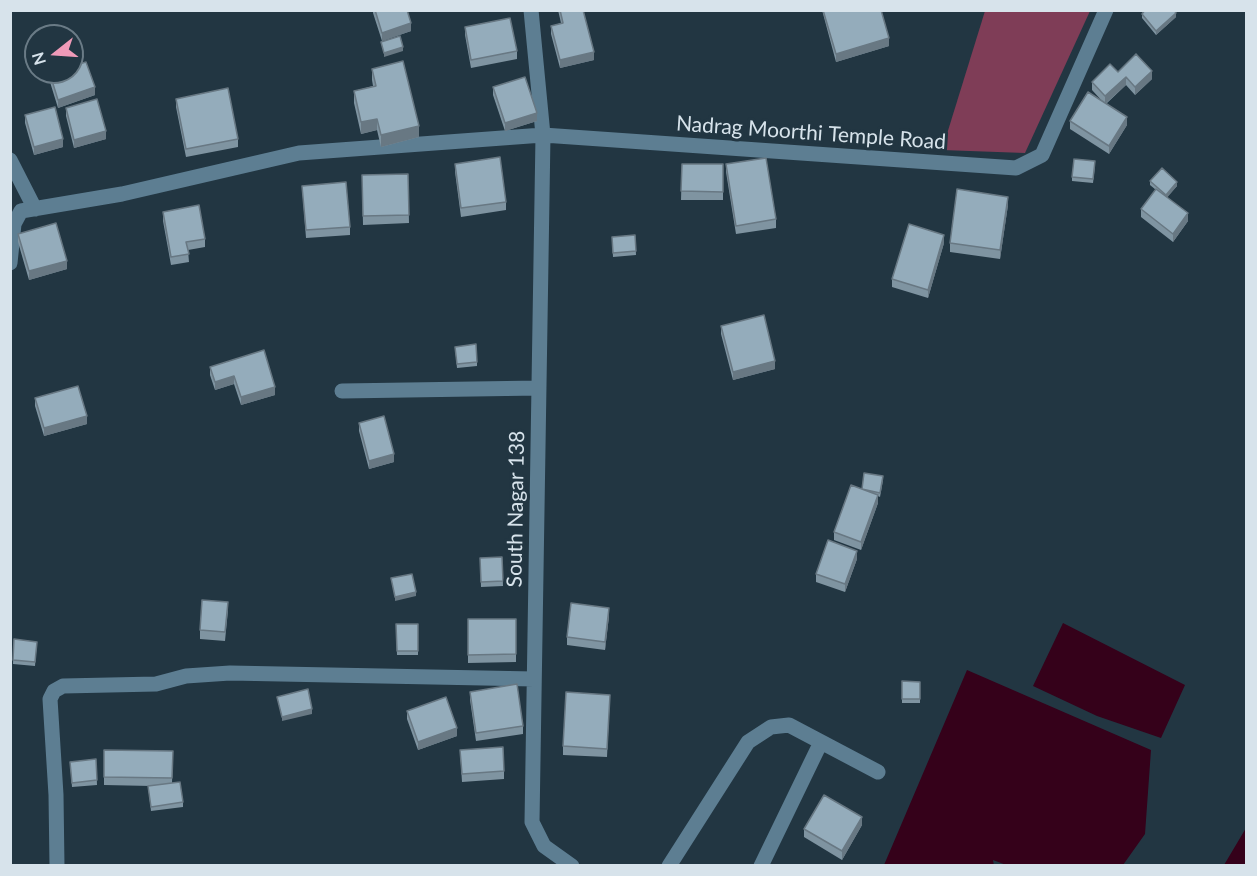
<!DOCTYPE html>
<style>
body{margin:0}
#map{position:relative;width:1257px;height:876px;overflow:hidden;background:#223642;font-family:Lato,sans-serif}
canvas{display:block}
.frame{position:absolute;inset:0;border:12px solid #d7e3eb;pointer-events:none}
.north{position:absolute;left:24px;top:24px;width:60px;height:60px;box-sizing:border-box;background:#223642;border:2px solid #6a7b86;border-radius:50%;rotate:253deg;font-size:16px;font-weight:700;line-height:24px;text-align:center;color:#d7e3eb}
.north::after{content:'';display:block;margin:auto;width:21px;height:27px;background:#ef9ab8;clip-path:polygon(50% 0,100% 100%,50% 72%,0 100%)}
</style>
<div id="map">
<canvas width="1257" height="876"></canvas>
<div class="frame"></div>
<div class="north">N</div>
</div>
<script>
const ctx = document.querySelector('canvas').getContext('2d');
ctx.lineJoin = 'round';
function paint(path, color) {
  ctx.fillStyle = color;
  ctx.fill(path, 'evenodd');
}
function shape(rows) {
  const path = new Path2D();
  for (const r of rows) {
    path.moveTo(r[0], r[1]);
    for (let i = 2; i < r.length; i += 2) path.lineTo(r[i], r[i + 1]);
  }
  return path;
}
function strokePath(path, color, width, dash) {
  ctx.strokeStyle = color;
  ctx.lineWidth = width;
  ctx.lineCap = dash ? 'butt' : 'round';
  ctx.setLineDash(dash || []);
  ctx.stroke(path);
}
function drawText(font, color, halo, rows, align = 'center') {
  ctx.font = font + ' Lato,sans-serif';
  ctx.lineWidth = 6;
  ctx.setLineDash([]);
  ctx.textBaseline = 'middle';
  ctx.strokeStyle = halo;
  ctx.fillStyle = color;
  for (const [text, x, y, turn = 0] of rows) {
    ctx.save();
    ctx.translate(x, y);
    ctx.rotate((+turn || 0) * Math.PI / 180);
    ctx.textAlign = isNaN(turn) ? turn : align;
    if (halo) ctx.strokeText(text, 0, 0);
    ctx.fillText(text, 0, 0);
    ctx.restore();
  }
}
const green = shape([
 [985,11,1090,11,1025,153,942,150]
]);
const water = shape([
 [1063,623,1185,685,1161,738,1097,716,1033,686],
 [967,670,1151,750,1145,834,1123,865,1009,866,993,860,994,866,884,865],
 [1246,828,1246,865,1224,865]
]);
const minor = shape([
 [531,10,543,135,532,822,544,846,572,866],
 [10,160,35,209],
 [10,263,14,224,21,211,122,194,299,153,543,135,1016,168,1042,155,1106,10],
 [342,391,539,388],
 [57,866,56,795,50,699,54,691,63,686,156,684,186,676,230,673,534,679],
 [669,866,748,742,771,727,789,725,878,772],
 [761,866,821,742]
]);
const wall = shape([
 [373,10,407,10,411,31,382,41,373,13],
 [558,10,583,10,594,60,560,68,551,34,551,26,561,23],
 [822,10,881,10,889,46,836,62],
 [1142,14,1176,17,1156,35,1142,18],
 [465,27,517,51,517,59,471,68,465,35],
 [372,69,419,137,381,147,377,130,361,134,354,103,354,91,373,86,372,80],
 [1118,72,1152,79,1135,95,1126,85,1106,104,1127,125,1109,154,1070,129,1070,121,1103,102,1092,90,1092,82],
 [50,74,95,95,58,108,50,82],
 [493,87,537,121,505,131,493,95],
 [176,99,238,139,238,147,186,157,176,107],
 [66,108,106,139,74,148,66,116],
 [25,115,63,147,34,155,25,123],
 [455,164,506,202,506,210,461,217,455,172],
 [682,164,723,164,723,200,681,200],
 [726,164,776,219,776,228,736,234,726,172],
 [1095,166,1093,183,1072,181,1072,177],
 [408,174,409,223,363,225,362,175],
 [1150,181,1177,186,1167,197,1188,221,1173,242,1141,217,1141,209,1156,190,1150,185],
 [302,186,350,227,350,235,306,238],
 [1008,205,1000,259,950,252,950,243],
 [163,212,205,239,205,247,188,250,189,262,171,265,163,221],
 [18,234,67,269,29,280,18,242],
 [635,235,636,255,613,257,612,237],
 [944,243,928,298,892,287,892,279],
 [721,326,775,369,733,380,721,334],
 [455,347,477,362,477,366,457,368],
 [210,367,275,395,241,405,234,384,215,390,210,375],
 [35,398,87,424,44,436,35,406],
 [359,423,394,462,369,469,359,431],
 [883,480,880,497,878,496,878,503,861,550,834,540,834,532,862,489],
 [502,557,503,586,481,587,480,558],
 [857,559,845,592,816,582,816,574],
 [228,610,225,641,200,639,200,630],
 [609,616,605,650,567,645,567,637],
 [468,619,516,619,516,662,468,663],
 [396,624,418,624,418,655,397,655],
 [14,639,37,642,35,666,13,664],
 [902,681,920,682,920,703,902,703],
 [470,692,523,726,523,734,476,741,470,700],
 [610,695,607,757,563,755,563,746],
 [407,711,457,736,418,750,407,719],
 [104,750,173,751,172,783,183,802,183,807,151,811,148,786,151,786,104,785],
 [460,750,504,771,504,779,462,782],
 [96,759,97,785,72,787,70,762],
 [862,825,842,860,804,837,804,829]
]);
const shadedWall = shape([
 [1176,13,1176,17,1156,35,1156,31],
 [411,23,411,31,382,41,382,33],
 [889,38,889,46,836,62,836,54],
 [403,47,403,51,384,57,384,53],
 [594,52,594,60,560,68,560,60],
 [1152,71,1152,79,1135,95,1135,87],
 [1126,77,1126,85,1105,104,1105,96],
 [95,87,95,95,58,108,58,100],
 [537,113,537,121,505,131,505,123],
 [1127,117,1127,125,1109,154,1109,146],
 [377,119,377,130,361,134,361,122],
 [419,126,419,137,381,147,381,135],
 [106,131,106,139,74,148,74,140],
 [63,139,63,147,34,155,34,147],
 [1177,182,1177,186,1166,199,1166,195],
 [1008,197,1008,205,1000,259,1000,250],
 [1188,213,1188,221,1173,242,1173,234],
 [944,235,944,243,928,298,928,290],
 [67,261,67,269,29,280,29,271],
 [775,361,775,369,733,380,733,372],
 [234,376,234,384,215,390,215,382],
 [275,387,275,395,241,405,241,397],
 [87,416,87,424,44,436,44,428],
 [394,454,394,462,369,469,369,461],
 [878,495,878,503,861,550,861,542],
 [857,551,857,559,845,592,845,584],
 [416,592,416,596,395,601,395,597],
 [609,608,609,616,605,650,605,642],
 [312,709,312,714,282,721,282,717],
 [457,728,457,736,418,750,418,742],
 [862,817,862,825,842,860,842,851]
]);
const building = shape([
 [375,10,407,10,411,23,382,33,375,10],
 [560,10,583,10,594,52,560,60,551,26,563,23,560,10],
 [823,10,881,10,889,38,836,54,823,10],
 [1145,10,1174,10,1176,13,1156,31,1142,14,1145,10],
 [510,18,517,51,471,60,465,27,510,18],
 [400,36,403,47,384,53,381,42,400,36],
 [1136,54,1152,71,1135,87,1126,77,1105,96,1092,82,1110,64,1118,72,1136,54],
 [403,61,419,126,381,135,377,119,361,122,354,91,376,86,372,69,403,61],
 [86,62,95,87,58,100,50,74,55,72,72,72,72,66,86,62],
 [525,77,537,113,505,123,493,87,525,77],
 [228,88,238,139,186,149,176,99,228,88],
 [1088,92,1127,117,1109,146,1070,121,1088,92],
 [97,99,106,131,74,140,66,108,97,99],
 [55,107,63,139,34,147,25,115,55,107],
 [500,157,506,202,461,208,455,164,500,157],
 [766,158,776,219,736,226,726,164,766,158],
 [1074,159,1095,161,1093,179,1072,177,1074,159],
 [682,164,723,164,723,192,681,191,682,164],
 [1162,168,1177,182,1166,195,1150,181,1162,168],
 [408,174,409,215,363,216,362,175,408,174],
 [346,182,350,227,306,230,302,186,346,182],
 [957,189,1008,197,1000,250,950,243,957,189],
 [1156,189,1188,213,1173,234,1141,209,1156,189],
 [199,205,205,239,186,242,189,254,171,257,163,212,199,205],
 [56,223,67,261,29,271,18,234,56,223],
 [909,224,944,235,928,290,892,279,909,224],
 [635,235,636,251,613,253,612,237,635,235],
 [764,315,775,361,733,372,721,326,764,315],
 [476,344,477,362,457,364,455,347,476,344],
 [264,350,275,387,241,397,234,376,215,382,210,367,264,350],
 [78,386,87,416,44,428,35,398,78,386],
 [384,416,394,454,369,461,359,423,384,416],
 [864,473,883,476,880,493,862,489,864,473],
 [851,485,878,495,861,542,834,532,851,485],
 [828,540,857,551,845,584,816,574,828,540],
 [502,557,503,581,481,582,480,558,502,557],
 [412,574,416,592,395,597,391,578,412,574],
 [202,600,228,602,225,632,200,630,202,600],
 [571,603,609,608,605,642,567,637,571,603],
 [468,619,516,619,516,654,468,655,468,619],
 [396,624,418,624,418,651,397,651,396,624],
 [14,639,37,642,35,662,13,660,14,639],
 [902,681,920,682,920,699,902,699,902,681],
 [517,684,523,726,476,733,470,692,517,684],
 [308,689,312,709,282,717,277,697,308,689],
 [566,692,610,695,607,749,563,746,566,692],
 [446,697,457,728,418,742,407,711,446,697],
 [503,747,504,771,462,774,460,750,503,747],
 [104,750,173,751,172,778,104,777,104,750],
 [96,759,97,780,72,783,70,762,96,759],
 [180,782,183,802,151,807,148,786,180,782],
 [824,795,862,817,842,851,804,829,824,795]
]);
const streetNames = [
 ["Nadrag Moorthi Temple Road",811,133,4],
 ["South Nagar 138",516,509,-89]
];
paint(green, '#7f3d57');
paint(water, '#35011a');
strokePath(minor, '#5d7e92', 15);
paint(wall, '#7f94a1');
paint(shadedWall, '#687883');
paint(building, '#94acbb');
strokePath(building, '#687883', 1.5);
drawText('21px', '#d7e3eb', '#223642', streetNames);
</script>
